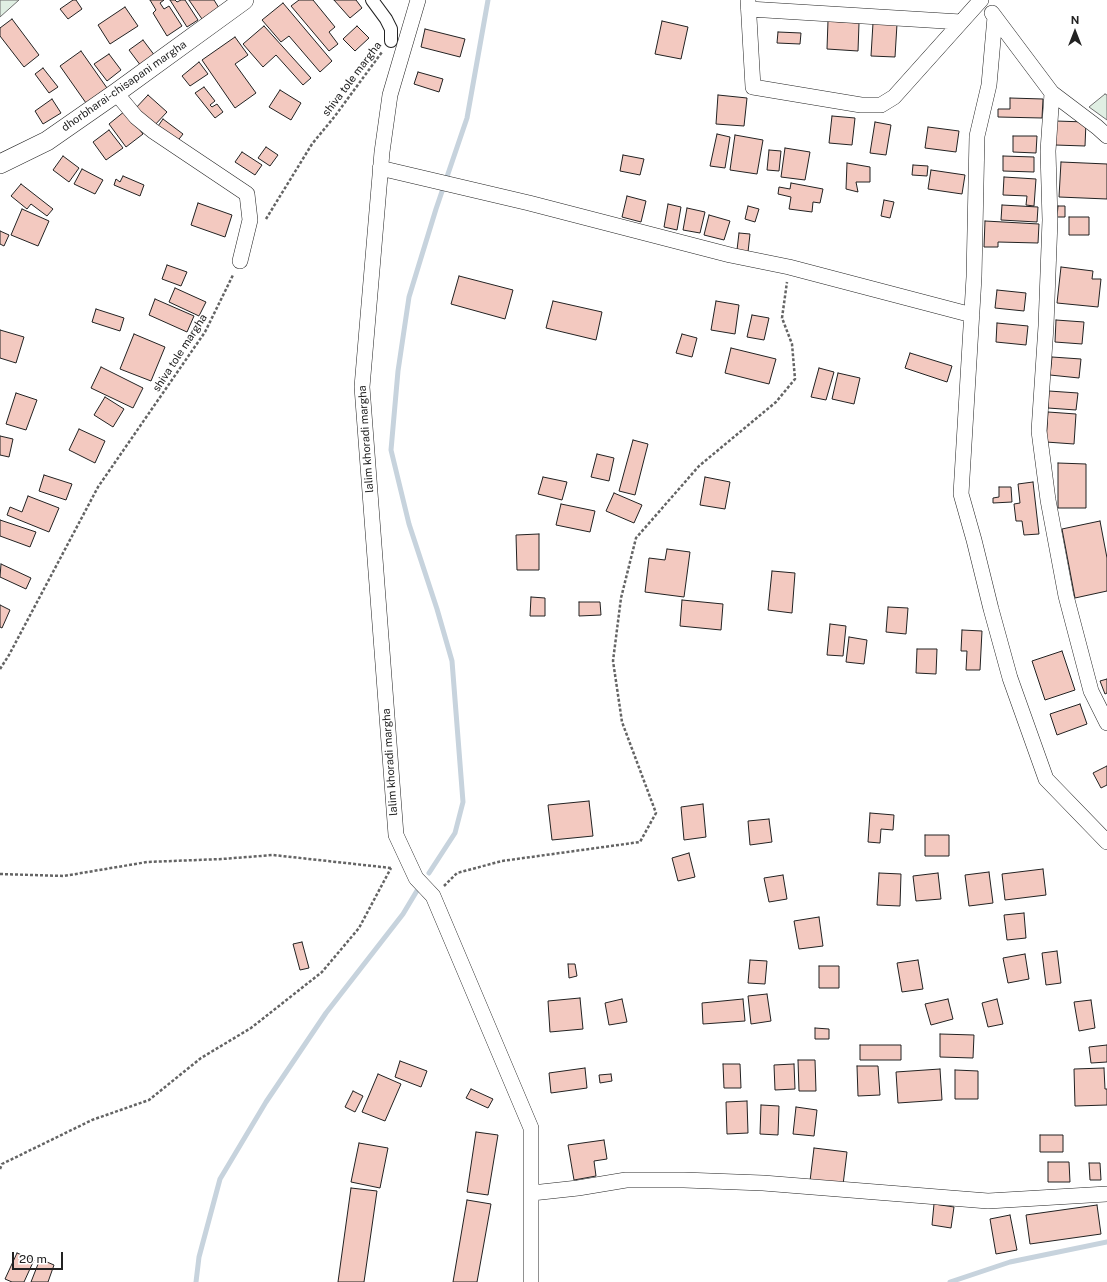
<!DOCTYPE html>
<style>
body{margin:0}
#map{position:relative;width:1107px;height:1282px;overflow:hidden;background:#fff;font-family:"Public Sans",sans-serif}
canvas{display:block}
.north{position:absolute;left:1055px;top:12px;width:40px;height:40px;-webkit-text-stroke:3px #fff;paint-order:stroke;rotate:0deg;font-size:11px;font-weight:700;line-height:16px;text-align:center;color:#222}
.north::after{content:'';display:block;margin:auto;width:14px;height:18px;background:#222;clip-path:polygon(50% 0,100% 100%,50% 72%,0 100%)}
.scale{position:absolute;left:12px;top:1252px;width:51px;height:18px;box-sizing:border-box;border:2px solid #222;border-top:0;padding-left:5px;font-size:12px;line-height:14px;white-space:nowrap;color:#222;-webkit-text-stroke:3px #fff;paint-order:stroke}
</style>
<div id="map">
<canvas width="1107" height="1282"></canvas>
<div class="north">N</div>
<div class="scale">20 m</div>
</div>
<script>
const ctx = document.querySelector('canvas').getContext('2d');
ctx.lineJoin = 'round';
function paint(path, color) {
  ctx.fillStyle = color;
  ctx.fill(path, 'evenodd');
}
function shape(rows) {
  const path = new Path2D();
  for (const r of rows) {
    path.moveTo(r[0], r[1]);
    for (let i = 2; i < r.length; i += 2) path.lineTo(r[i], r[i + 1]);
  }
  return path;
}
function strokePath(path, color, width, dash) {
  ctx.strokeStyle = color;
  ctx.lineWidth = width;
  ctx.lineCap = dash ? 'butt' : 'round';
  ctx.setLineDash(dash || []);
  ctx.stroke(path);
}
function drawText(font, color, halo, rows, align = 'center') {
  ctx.font = font + ' "Public Sans",sans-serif';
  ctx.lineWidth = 3;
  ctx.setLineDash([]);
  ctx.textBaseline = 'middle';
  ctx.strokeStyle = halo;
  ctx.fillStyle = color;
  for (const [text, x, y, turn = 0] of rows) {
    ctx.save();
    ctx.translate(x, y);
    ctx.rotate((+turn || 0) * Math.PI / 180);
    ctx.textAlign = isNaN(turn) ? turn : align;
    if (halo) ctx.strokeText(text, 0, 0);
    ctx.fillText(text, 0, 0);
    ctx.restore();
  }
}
const green = shape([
 [0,0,19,0,0,17,0,0],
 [1105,94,1107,95,1107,120,1089,107,1105,94]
]);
const stream = shape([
 [429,873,455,833,463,802,452,661,437,609,409,524,391,450,398,371,409,297,436,209,467,118,488,0],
 [196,1282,199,1257,220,1179,266,1102,326,1013,403,914,418,889],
 [950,1282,1010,1262,1107,1242]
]);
const building = shape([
 [73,0,76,0,82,9,68,19,60,9,73,0],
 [150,0,164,0,160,3,164,9,169,6,182,26,167,36,153,13,156,10,150,0],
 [170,0,175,0,177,2,181,0,185,0,198,20,187,27,170,0],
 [189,0,214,0,219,8,202,19,189,0],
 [299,0,313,0,335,27,329,32,338,44,329,51,291,6,299,0],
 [334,0,356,0,362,8,350,18,334,0],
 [283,3,332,61,320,72,289,36,281,42,262,20,283,3],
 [125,7,138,26,110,44,98,25,125,7],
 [12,19,39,55,24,67,0,36,0,28,12,19],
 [662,21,688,27,681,59,655,54,662,21],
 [828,21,859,23,858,51,827,49,828,21],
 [873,23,897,24,895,57,871,56,873,23],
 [264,26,311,78,303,85,276,55,263,67,243,44,264,26],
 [357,26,369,38,355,51,343,39,357,26],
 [425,29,465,39,460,57,421,47,425,29],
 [778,32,801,33,800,44,777,43,778,32],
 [235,37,248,55,235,64,256,93,235,108,202,60,235,37],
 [143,40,155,56,141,66,129,50,143,40],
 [81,51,107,88,86,103,60,66,81,51],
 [109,54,121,70,107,81,94,64,109,54],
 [199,62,208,74,190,86,182,76,199,62],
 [43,68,58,87,49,93,35,74,43,68],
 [418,72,443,79,439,92,414,84,418,72],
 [204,87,215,101,210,105,212,107,217,104,223,112,215,118,195,93,204,87],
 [280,90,301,103,291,120,269,107,280,90],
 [148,95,167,112,153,127,134,110,148,95],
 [718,95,747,98,744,126,716,124,718,95],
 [1010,98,1043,99,1042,118,998,117,998,109,1010,109,1010,98],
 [52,99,61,113,43,124,35,111,52,99],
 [125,111,143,134,126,147,109,124,125,111],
 [832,116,855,118,852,145,829,143,832,116],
 [163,119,183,134,176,143,156,129,163,119],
 [1056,121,1086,122,1085,146,1055,145,1056,121],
 [875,122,891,125,886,155,870,153,875,122],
 [928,127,959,131,956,152,925,148,928,127],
 [109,130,123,148,106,160,93,142,109,130],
 [717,134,730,137,725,168,710,166,717,134],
 [735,135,763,140,757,174,730,170,735,135],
 [1013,136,1037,136,1036,153,1013,152,1013,136],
 [266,147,278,155,270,166,258,158,266,147],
 [785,148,810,152,805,180,781,177,785,148],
 [769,150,781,151,779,171,767,170,769,150],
 [242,152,262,165,255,175,235,162,242,152],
 [623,155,644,159,640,175,620,171,623,155],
 [63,156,79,168,69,182,53,170,63,156],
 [1003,156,1034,157,1034,172,1003,171,1003,156],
 [1061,162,1107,164,1107,199,1059,197,1061,162],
 [847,163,870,167,870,182,856,182,858,192,846,189,847,163],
 [913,165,928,166,927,176,912,175,913,165],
 [82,169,103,180,95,194,74,184,82,169],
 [931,170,965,175,962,194,928,189,931,170],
 [123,176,144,185,140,196,114,185,116,179,120,182,123,176],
 [1004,177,1036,179,1034,206,1026,205,1027,196,1003,195,1004,177],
 [791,183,823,189,820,203,813,202,812,212,789,209,791,197,778,194,779,187,790,189,791,183],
 [21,184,53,209,47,216,31,204,27,209,11,196,21,184],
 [627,196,646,201,641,222,622,217,627,196],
 [884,200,894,202,890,218,881,216,884,200],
 [198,203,232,215,225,237,191,225,198,203],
 [668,204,681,207,677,230,664,227,668,204],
 [1002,205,1038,207,1037,222,1001,220,1002,205],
 [748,206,759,209,755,222,745,219,748,206],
 [1058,206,1065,206,1065,217,1057,217,1058,206],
 [687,208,705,212,700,233,683,230,687,208],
 [22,209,49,221,38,246,11,235,22,209],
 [709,215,730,221,724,240,704,235,709,215],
 [1069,217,1089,217,1089,235,1069,235,1069,217],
 [985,221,1039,224,1038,243,998,242,998,247,984,247,985,221],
 [0,231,9,235,4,246,0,244,0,231],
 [739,233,750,234,748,252,737,250,739,233],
 [167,265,187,272,181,286,162,279,167,265],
 [1061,267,1093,271,1092,279,1101,279,1098,307,1057,303,1061,267],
 [459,276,513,290,505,319,451,304,459,276],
 [175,288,206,302,199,316,169,302,175,288],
 [997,290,1026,293,1024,311,995,308,997,290],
 [155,299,194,316,187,332,149,315,155,299],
 [553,301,602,312,596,340,546,328,553,301],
 [716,301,739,305,735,334,711,330,716,301],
 [96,309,124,318,120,331,92,322,96,309],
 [752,315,769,318,764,340,747,337,752,315],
 [1056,320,1084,322,1082,344,1055,342,1056,320],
 [997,323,1028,326,1026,345,996,342,997,323],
 [0,330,24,337,16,363,0,358,0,330],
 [134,334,165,347,151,381,120,369,134,334],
 [682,334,697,338,692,357,676,353,682,334],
 [731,348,776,359,769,384,725,373,731,348],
 [910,353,952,366,947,382,905,368,910,353],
 [1052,357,1081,359,1079,378,1050,375,1052,357],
 [101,367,143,388,133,408,91,388,101,367],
 [819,368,834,372,826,400,811,397,819,368],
 [838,373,860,378,854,404,832,399,838,373],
 [1049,391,1078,393,1076,410,1048,408,1049,391],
 [16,393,37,400,26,430,6,424,16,393],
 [105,397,124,409,113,427,94,415,105,397],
 [1048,412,1076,414,1074,444,1046,442,1048,412],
 [79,429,105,441,95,463,69,450,79,429],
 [0,436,13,439,9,457,0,455,0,436],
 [633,440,648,444,635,495,619,491,633,440],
 [597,454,614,458,609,481,591,477,597,454],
 [1058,463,1086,464,1086,508,1058,508,1058,463],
 [44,475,72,484,66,500,39,491,44,475],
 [543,477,567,482,562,500,538,494,543,477],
 [705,477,730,482,725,509,700,505,705,477],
 [1033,482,1039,534,1024,535,1022,521,1016,521,1014,504,1020,503,1018,484,1033,482],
 [999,487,1011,487,1012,502,993,503,993,498,999,497,999,487],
 [614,493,642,505,634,523,606,511,614,493],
 [28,496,59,508,49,532,7,515,10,507,22,512,28,496],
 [561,504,595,511,590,532,556,525,561,504],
 [0,520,36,532,30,547,0,536,0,520],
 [1100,521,1107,558,1107,591,1075,598,1062,529,1100,521],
 [539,534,539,570,517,570,516,535,539,534],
 [667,549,690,552,684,597,645,592,649,558,665,560,667,549],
 [1,564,31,578,26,589,0,577,1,564],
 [772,571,795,573,792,613,768,610,772,571],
 [531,597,545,598,545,616,530,616,531,597],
 [682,600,723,604,721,630,680,626,682,600],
 [579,602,600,602,601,615,579,616,579,602],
 [0,605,10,610,2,628,0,627,0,605],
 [888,607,908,608,906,634,886,632,888,607],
 [830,624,846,626,843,656,827,655,830,624],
 [962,630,982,631,980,670,966,670,967,651,961,651,962,630],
 [849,637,867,640,864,664,846,662,849,637],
 [917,649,937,649,936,674,916,673,917,649],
 [1062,651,1075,690,1045,700,1032,661,1062,651],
 [1107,679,1107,693,1105,694,1100,681,1107,679],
 [1080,704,1087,724,1057,735,1050,714,1080,704],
 [1107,766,1107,785,1101,788,1093,773,1107,766],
 [589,801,593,836,552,840,548,805,589,801],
 [703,804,706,837,684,840,681,807,703,804],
 [870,813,894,815,893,830,881,829,880,843,868,842,870,813],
 [769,819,772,842,750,845,748,821,769,819],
 [925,835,949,835,949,856,925,856,925,835],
 [689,853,695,877,678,881,672,858,689,853],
 [1043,869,1046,895,1005,900,1002,874,1043,869],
 [989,872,993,903,969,906,965,875,989,872],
 [879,873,901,874,900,906,877,905,879,873],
 [938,873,941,899,916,901,913,876,938,873],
 [783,875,787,899,769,902,764,878,783,875],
 [1024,913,1026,938,1007,940,1004,915,1024,913],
 [819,917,823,946,799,949,794,921,819,917],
 [302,942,309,968,300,970,293,944,302,942],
 [1057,951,1061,983,1046,985,1042,953,1057,951],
 [1025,954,1029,979,1008,983,1003,958,1025,954],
 [750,960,767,961,765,984,748,983,750,960],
 [918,960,923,989,902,992,897,963,918,960],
 [568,964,575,964,577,976,569,978,568,964],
 [819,966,839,966,839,988,819,988,819,966],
 [767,994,771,1021,751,1024,748,996,767,994],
 [580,998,583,1029,550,1032,548,1001,580,998],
 [622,999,627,1022,609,1025,605,1003,622,999],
 [743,999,745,1021,703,1024,702,1003,743,999],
 [948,999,953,1019,931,1025,925,1004,948,999],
 [997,999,1003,1024,988,1027,982,1003,997,999],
 [1091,1000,1095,1028,1079,1031,1074,1002,1091,1000],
 [815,1028,829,1029,829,1039,815,1039,815,1028],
 [940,1034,974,1035,973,1058,940,1057,940,1034],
 [860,1045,901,1045,901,1060,860,1060,860,1045],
 [1107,1045,1107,1062,1091,1063,1089,1047,1107,1045],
 [798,1060,815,1060,816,1091,799,1091,798,1060],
 [400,1061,427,1071,421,1087,395,1077,400,1061],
 [723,1064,740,1064,741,1088,724,1088,723,1064],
 [794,1064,795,1089,775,1090,774,1065,794,1064],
 [857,1066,878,1066,880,1095,858,1096,857,1066],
 [585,1068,587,1088,551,1093,549,1073,585,1068],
 [1104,1068,1105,1089,1107,1089,1107,1105,1075,1106,1074,1069,1104,1068],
 [940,1069,942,1100,898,1103,896,1072,940,1069],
 [955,1070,978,1071,978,1099,955,1099,955,1070],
 [378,1074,401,1084,385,1121,362,1112,378,1074],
 [611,1074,612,1081,600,1083,599,1075,611,1074],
 [471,1089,493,1099,488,1108,466,1098,471,1089],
 [353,1091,363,1096,355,1112,345,1107,353,1091],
 [747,1101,748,1133,727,1134,726,1102,747,1101],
 [761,1105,779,1106,778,1135,760,1134,761,1105],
 [796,1107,817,1110,814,1136,793,1134,796,1107],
 [476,1132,498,1135,488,1195,467,1192,476,1132],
 [1040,1135,1063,1135,1063,1152,1040,1152,1040,1135],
 [604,1140,607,1159,594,1161,596,1176,574,1180,568,1145,604,1140],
 [359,1143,388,1148,380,1188,351,1182,359,1143],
 [814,1148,847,1152,843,1185,810,1181,814,1148],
 [1048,1162,1069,1162,1070,1182,1048,1182,1048,1162],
 [1089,1163,1100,1163,1101,1180,1090,1180,1089,1163],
 [351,1188,377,1191,364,1282,338,1282,351,1188],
 [467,1200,491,1204,477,1282,453,1282,467,1200],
 [934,1204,954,1207,951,1228,932,1225,934,1204],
 [1097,1205,1101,1234,1030,1244,1026,1215,1097,1205],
 [1010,1215,1017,1250,996,1254,990,1219,1010,1215],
 [17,1253,34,1260,24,1282,12,1282,5,1279,17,1253],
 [40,1259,54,1265,48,1282,31,1282,40,1259]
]);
const path = shape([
 [266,219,312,144,335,116,382,52],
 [0,669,9,655,98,487,205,332,233,275],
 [0,874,64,876,147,862,222,859,273,855,391,868],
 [444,886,457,873,502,861,640,842,656,813,622,722,613,661,621,598,636,538,699,466,776,402,795,379,792,344,782,318,787,282],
 [0,1169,2,1164,92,1120,149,1100,201,1058,251,1028,322,972,359,928,391,868]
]);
const pedestrian = shape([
 [372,0,386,19,391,29,391,41]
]);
const minor = shape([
 [418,0,390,95,382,152,362,387,396,835,416,878,433,896,531,1128,531,1282],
 [748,0,753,87,861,105,881,105,894,97,981,0],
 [749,9,961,22],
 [992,13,1052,93,1097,127,1107,136],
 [995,17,989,85,977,136,974,277,961,494,974,540,991,609,1010,678,1046,779,1107,842],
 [116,93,136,117,153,131,247,194,250,220,240,261],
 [1052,93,1048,151,1050,220,1046,326,1039,431,1048,500,1066,596,1091,691,1107,723],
 [380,168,529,203,730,255,789,267,972,315],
 [532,1193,578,1188,626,1180,684,1180,763,1183,988,1201,1107,1194]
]);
const tertiary = shape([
 [0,164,47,141,116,93,244,0]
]);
const streetNames = [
 ["shiva tole margha",352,79,-53],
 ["dhorbharai-chisapani margha",124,86,-35],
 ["shiva tole margha",180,353,-57],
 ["lalim khoradi margha",366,439,-94],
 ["lalim khoradi margha",390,762,-94]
];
paint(green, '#e0efe3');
strokePath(green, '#6f6f6f', 1);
strokePath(stream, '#c7d3dd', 5);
paint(building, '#f3c9c0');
strokePath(building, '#222', 1);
strokePath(pedestrian, '#222', 14);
strokePath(minor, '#222', 16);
strokePath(tertiary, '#222', 20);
strokePath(path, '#646464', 2.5, [3, 2]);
strokePath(pedestrian, '#fff', 12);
strokePath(minor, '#fff', 15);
strokePath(tertiary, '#fff', 19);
drawText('11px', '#222', '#fff', streetNames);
</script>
